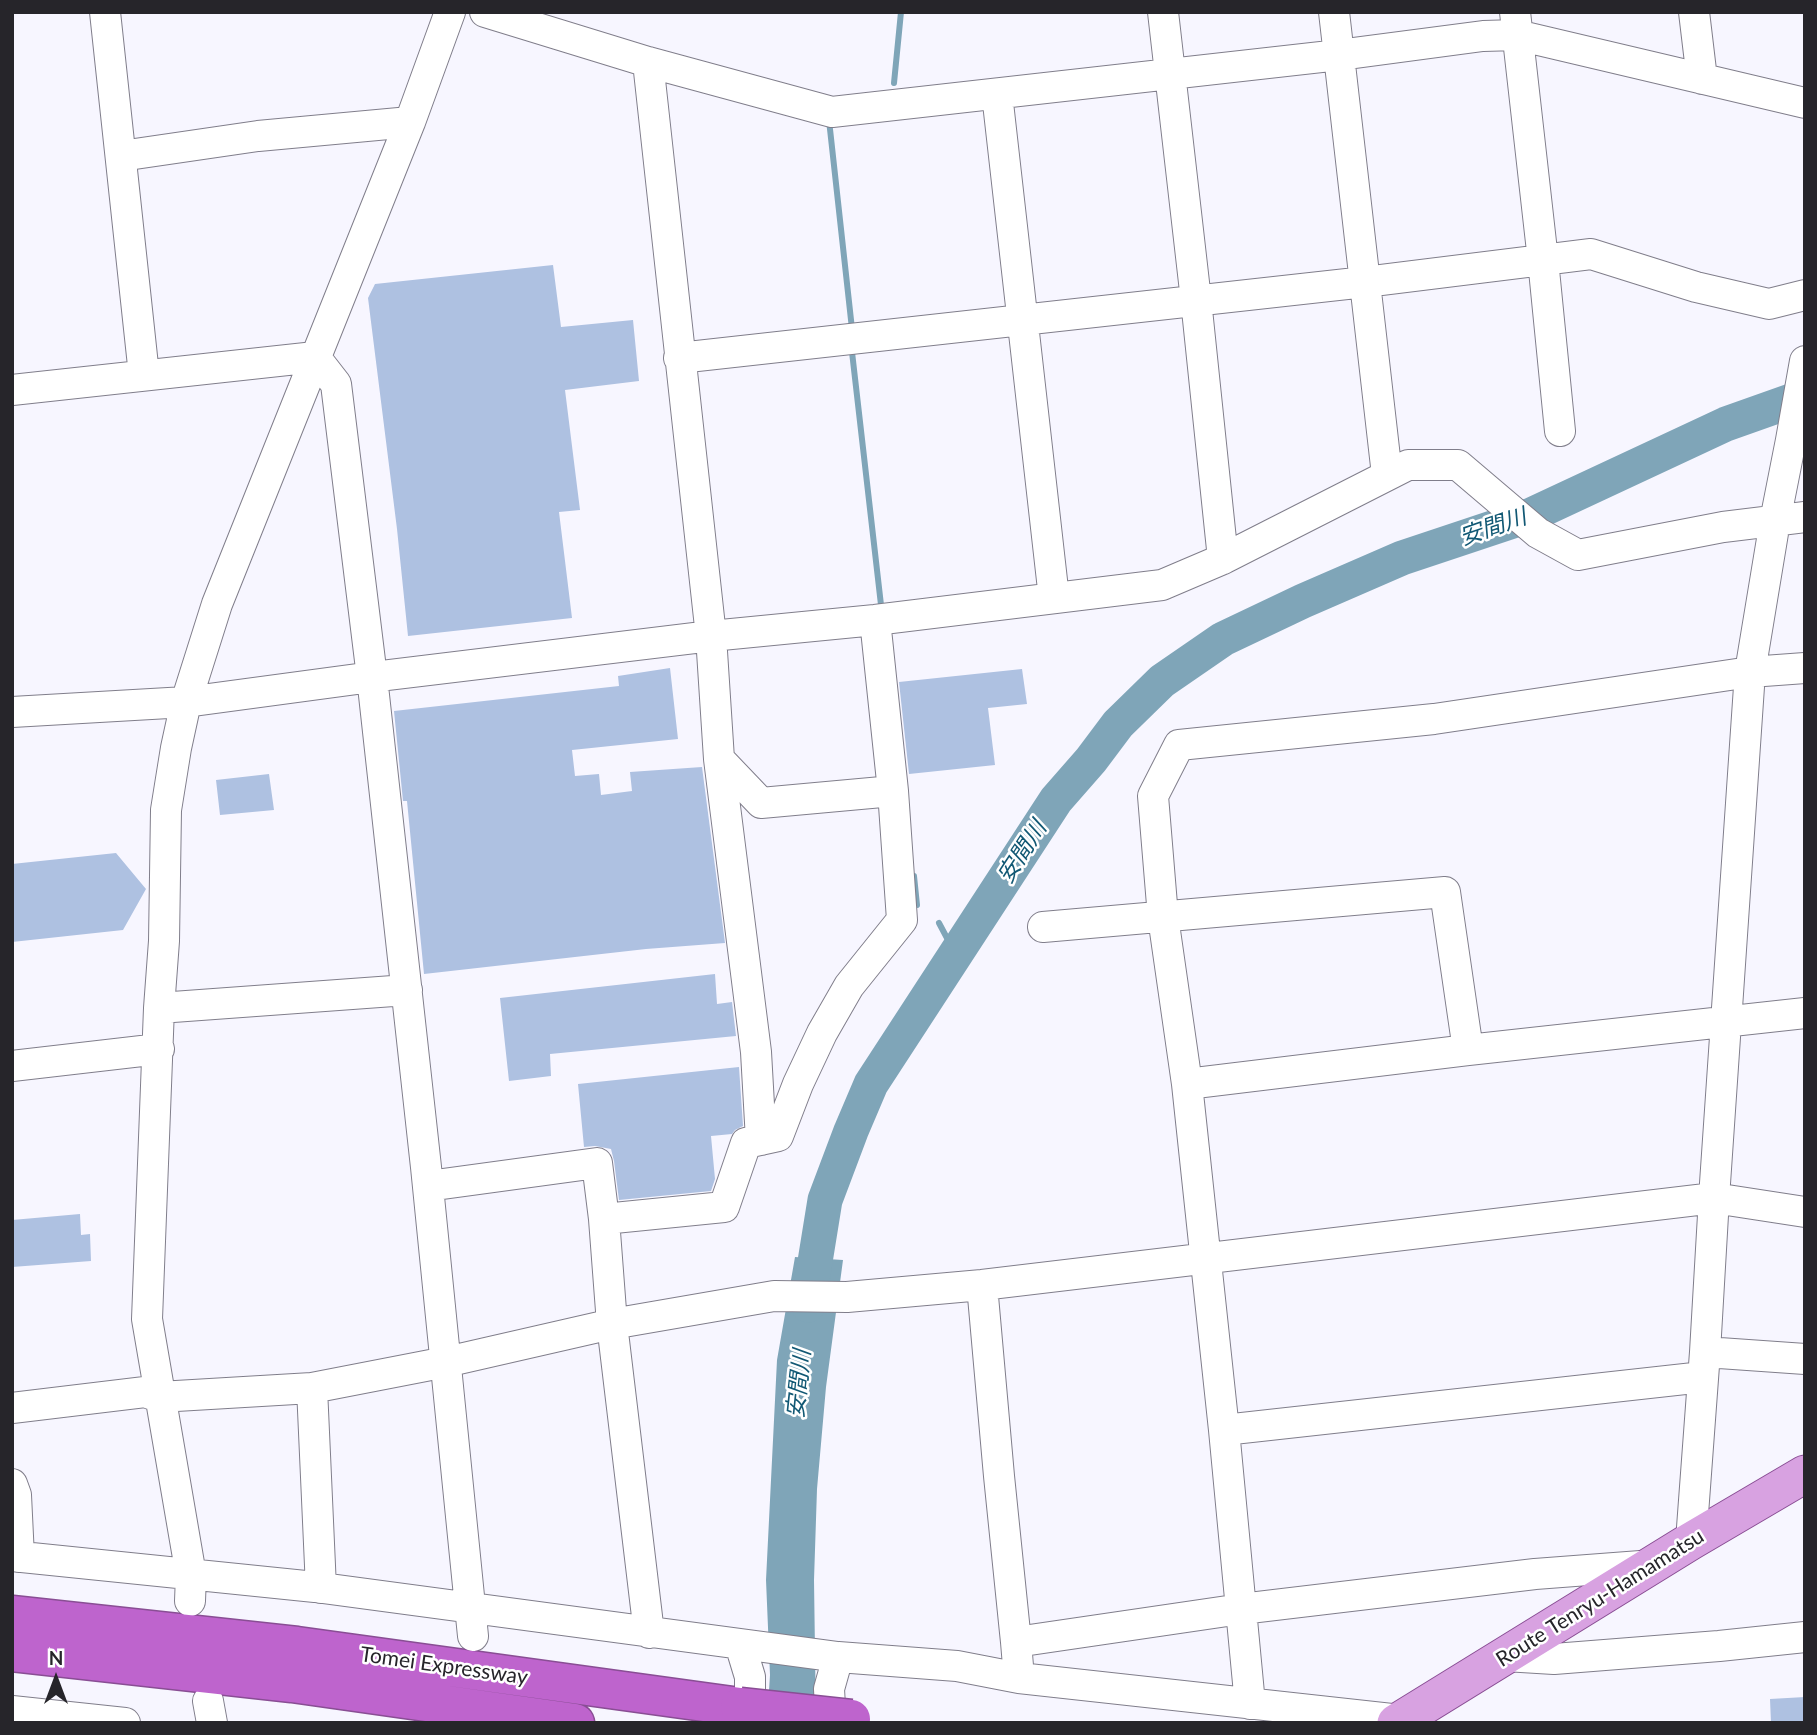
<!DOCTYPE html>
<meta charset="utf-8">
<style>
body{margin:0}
#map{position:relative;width:1817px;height:1735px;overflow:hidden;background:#f7f6ff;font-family:Lato,sans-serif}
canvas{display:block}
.frame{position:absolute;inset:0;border:14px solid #26252a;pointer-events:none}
.north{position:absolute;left:21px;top:1644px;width:70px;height:70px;-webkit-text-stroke:5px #fff;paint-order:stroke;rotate:0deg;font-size:19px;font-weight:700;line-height:28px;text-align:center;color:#26252a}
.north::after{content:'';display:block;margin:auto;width:24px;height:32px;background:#26252a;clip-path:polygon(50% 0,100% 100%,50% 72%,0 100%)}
</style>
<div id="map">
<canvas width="1817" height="1735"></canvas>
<div class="frame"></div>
<div class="north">N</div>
</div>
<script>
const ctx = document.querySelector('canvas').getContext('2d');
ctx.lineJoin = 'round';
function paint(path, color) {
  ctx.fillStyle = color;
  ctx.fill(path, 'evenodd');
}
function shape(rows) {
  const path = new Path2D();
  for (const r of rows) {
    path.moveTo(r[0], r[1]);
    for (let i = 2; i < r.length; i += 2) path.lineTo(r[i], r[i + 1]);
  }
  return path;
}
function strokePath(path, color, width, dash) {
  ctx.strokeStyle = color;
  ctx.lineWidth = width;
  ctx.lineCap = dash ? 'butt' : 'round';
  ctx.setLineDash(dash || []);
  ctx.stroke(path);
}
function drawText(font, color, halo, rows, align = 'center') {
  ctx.font = font + ' Lato,"Noto Sans JP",sans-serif';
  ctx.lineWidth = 5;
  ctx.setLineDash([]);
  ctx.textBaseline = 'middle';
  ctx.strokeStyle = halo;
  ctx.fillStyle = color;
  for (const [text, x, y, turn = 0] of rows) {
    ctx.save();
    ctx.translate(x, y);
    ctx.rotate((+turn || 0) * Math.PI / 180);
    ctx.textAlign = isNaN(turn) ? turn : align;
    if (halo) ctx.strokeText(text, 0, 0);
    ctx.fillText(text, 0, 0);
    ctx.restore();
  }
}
const water = shape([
 [795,1257,843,1260,826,1387,817,1489,814,1580,816,1723,767,1723,770,1675,766,1580,777,1360]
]);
const stream = shape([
 [894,83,901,12],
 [831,120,829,120,852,329],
 [852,352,881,605],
 [914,876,917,905],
 [939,923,956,955]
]);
const river = shape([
 [808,1305,825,1200,851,1131,871,1084,1056,800,1091,760,1118,724,1162,681,1223,639,1303,601,1402,558,1531,515,1726,424,1805,396]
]);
const building = shape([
 [553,265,561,327,633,320,639,381,565,390,580,510,559,512,572,618,408,636,397,529,368,298,375,284],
 [670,668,678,739,572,750,575,776,599,774,601,795,632,791,630,772,702,767,725,943,646,949,424,974,407,801,403,801,394,711,619,686,618,676],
 [1022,669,1027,704,988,708,995,765,909,774,899,682],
 [269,774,274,810,220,815,216,780],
 [116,853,146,889,123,930,12,942,12,864],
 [715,974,717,1004,732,1002,736,1036,550,1054,551,1076,509,1081,500,998],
 [739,1067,743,1126,735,1130,732,1134,711,1136,715,1179,711,1191,619,1200,614,1161,611,1149,595,1146,584,1147,578,1084],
 [80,1214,81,1235,90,1234,91,1261,12,1267,12,1220],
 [1805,1697,1805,1723,1771,1723,1770,1699]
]);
const minor = shape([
 [105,12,144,375],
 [485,12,648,62,832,112,1339,55,1483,36,1517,35,1805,103],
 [1163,12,1196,300,1223,559],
 [1334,12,1387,475],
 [1515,12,1543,260,1560,431],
 [1694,12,1702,79],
 [648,62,711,636,719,759,761,803,893,791],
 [997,94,1054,598],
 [121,156,258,136,410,122],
 [679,358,1365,282,1591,254,1696,287,1769,304,1805,295],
 [12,390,315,357,336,384,372,677,426,1167,473,1636],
 [12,712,186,702,372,677,711,636,875,620,1162,585,1223,559,1408,465,1458,465,1538,533,1578,555,1723,527,1805,517],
 [719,759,756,1052,761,1140],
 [1043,927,1445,892,1468,1050],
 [159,1008,407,990],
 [12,1066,159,1049],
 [1187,1084,1468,1050,1805,1013],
 [428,1186,597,1163,604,1219,612,1324,649,1633],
 [604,1219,724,1207,746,1143,778,1136,798,1084,822,1033,849,986,902,920,893,791,875,620],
 [982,1285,999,1476,1016,1642],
 [1705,1352,1805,1359],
 [312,1388,321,1588],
 [12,1408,145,1392,159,1397,312,1388,446,1362,612,1324,774,1296,847,1297,982,1285,1714,1198,1805,1212],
 [1224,1430,1703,1377],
 [12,1484,16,1495,19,1557],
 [1691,1541,1705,1352,1714,1198,1750,672,1775,521,1791,440,1805,361],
 [12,1556,315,1587,838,1657,957,1666,1019,1678,1419,1722],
 [190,1601,191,1575,147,1319,159,1008,164,941,166,810,176,748,186,702,217,604,410,122,450,12],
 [740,1644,750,1677,750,1723],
 [1505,1656,1554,1659,1719,1646,1805,1637],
 [1019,1678,1016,1642,1241,1609,1535,1574,1654,1565],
 [208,1701,212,1723],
 [1250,1704,1224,1430,1187,1084,1163,917,1153,796,1179,745,1434,719,1750,672,1805,668],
 [12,1711,125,1723],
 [831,1723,829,1689,838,1657]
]);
const major = shape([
 [1396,1723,1691,1541,1805,1474]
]);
const highway = shape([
 [12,1615,297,1646,740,1707],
 [12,1652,292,1683,575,1723]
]);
const highwayBridge = shape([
 [740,1707,851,1719]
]);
const streetNames = [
 ["Route Tenryu-Hamamatsu",1600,1598,-32],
 ["Tomei Expressway",444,1666,8]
];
const waterNames = [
 ["安間川",1493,527,-19],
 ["安間川",1022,852,-57],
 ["安間川",799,1384,-84]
];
paint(water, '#7fa5b8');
strokePath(stream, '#7fa5b8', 6);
strokePath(river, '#7fa5b8', 35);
paint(building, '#aec1e1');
strokePath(minor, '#807e8b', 32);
strokePath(major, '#894e94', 39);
strokePath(highway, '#894e94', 41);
strokePath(minor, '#fff', 30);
strokePath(major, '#d8a2e1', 37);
strokePath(highway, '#be64cd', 38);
strokePath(highwayBridge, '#894e94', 41, []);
strokePath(highwayBridge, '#be64cd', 38);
drawText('21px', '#26252a', '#fff', streetNames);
drawText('italic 23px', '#115874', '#fff', waterNames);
</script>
